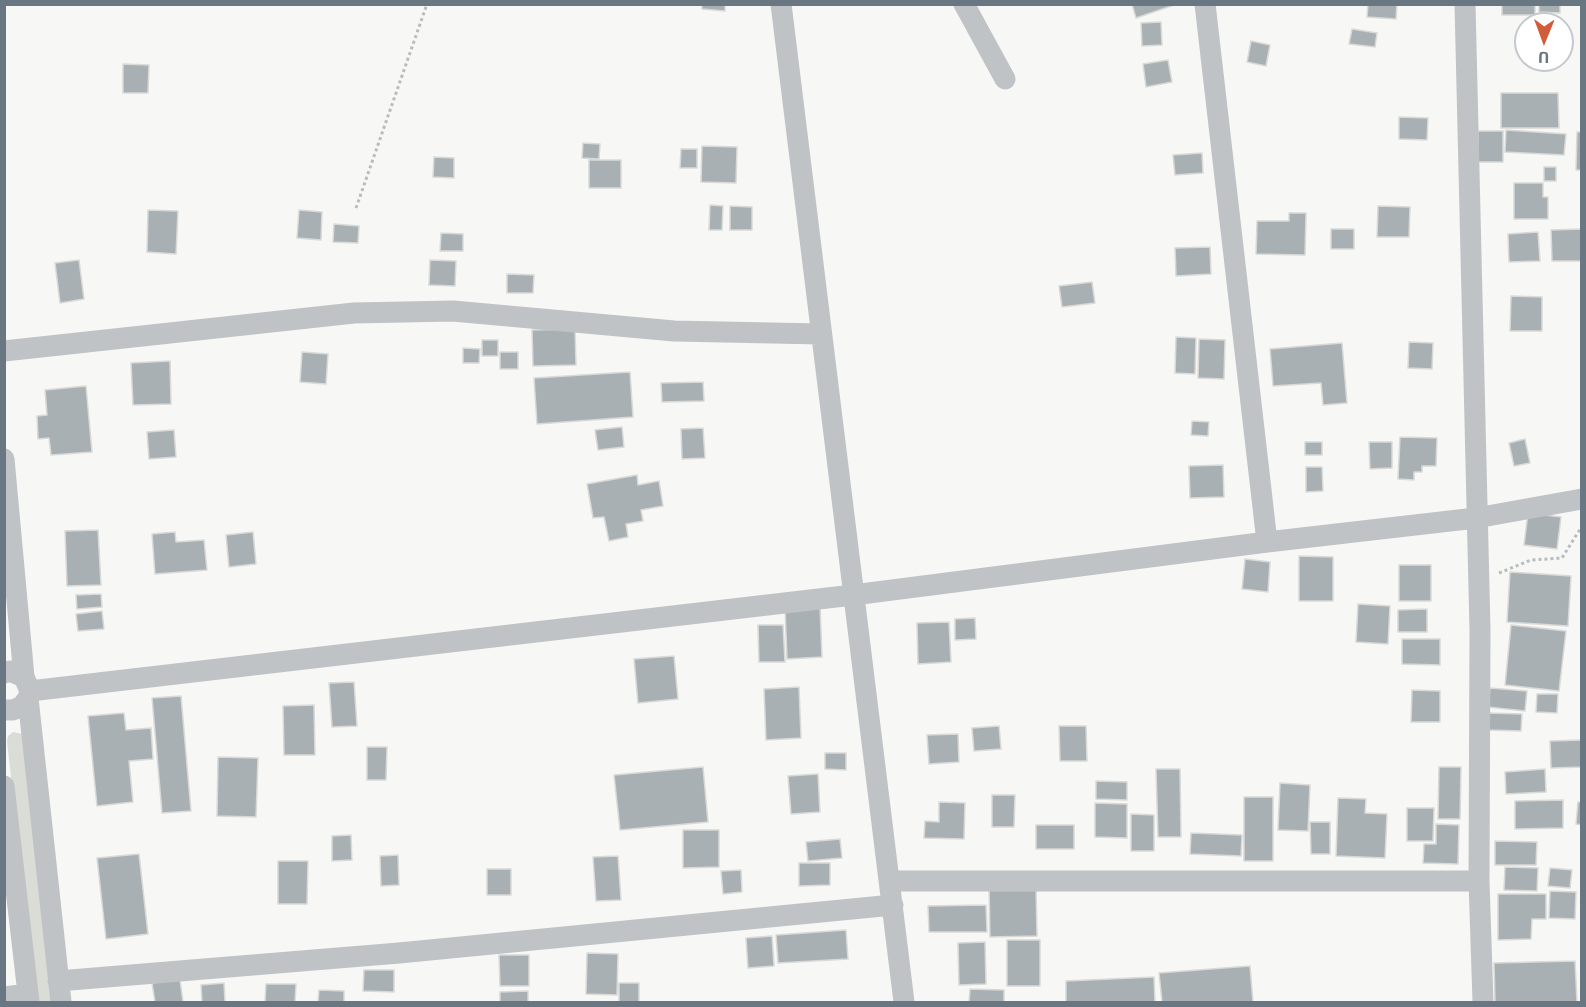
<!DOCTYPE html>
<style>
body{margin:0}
#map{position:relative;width:1586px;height:1007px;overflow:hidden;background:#f7f7f5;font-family:"Exo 2",sans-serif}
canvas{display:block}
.frame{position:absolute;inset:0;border:6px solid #697782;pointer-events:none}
.north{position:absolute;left:1514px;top:12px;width:60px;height:60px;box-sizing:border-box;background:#fff;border:2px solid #c3c9cd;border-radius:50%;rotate:181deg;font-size:16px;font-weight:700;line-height:24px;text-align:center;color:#697782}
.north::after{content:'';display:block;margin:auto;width:21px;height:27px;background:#d15c3a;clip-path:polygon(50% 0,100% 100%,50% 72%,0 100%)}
</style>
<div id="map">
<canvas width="1586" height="1007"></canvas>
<div class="frame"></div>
<div class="north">U</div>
</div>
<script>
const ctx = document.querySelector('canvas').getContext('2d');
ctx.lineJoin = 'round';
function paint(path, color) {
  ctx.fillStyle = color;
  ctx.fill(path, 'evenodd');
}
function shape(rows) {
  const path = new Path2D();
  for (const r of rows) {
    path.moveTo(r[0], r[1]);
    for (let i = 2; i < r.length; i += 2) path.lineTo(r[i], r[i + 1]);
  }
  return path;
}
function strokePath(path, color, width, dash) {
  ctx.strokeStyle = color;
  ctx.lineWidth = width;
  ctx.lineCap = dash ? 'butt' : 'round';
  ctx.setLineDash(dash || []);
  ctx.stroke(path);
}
const green = shape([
 [13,732,22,734,54,1002,36,1002,7,741,8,736]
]);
const building = shape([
 [702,4,725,4,725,11,702,9,702,4],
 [1132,4,1174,4,1174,5,1136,18,1132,4],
 [1368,4,1397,4,1396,19,1367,17,1368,4],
 [1502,4,1535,4,1535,15,1502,15,1502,4],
 [1539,4,1560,4,1560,13,1539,12,1539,4],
 [1161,22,1162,45,1142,46,1141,23,1161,22],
 [1352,29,1377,33,1375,47,1349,44,1352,29],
 [1251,41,1270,45,1266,66,1247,62,1251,41],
 [1168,60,1172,82,1146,87,1143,64,1168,60],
 [123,64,149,65,148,93,123,93,123,64],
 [1501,93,1558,93,1559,128,1501,128,1501,93],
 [1399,117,1428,118,1427,140,1399,139,1399,117],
 [1506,130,1566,134,1564,155,1505,152,1506,130],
 [1478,131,1503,131,1503,162,1478,162,1478,131],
 [1577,132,1582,132,1582,170,1576,170,1577,132],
 [583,143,600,144,599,159,582,158,583,143],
 [702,146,737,147,736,183,701,182,702,146],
 [681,149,697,149,697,168,680,168,681,149],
 [1202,153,1203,173,1175,175,1173,155,1202,153],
 [434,157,454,158,454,178,433,177,434,157],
 [589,160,621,160,621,188,589,188,589,160],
 [1544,167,1556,167,1556,181,1544,181,1544,167],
 [1514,183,1543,183,1543,197,1548,197,1548,219,1514,219,1514,183],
 [710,205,723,206,722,230,709,230,710,205],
 [730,206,752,207,752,230,730,230,730,206],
 [1378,206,1410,207,1409,237,1377,237,1378,206],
 [148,210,178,211,176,254,147,252,148,210],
 [299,210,322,212,321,240,297,238,299,210],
 [1289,213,1306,213,1305,255,1256,254,1257,221,1289,221,1289,213],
 [334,224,359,226,358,243,333,242,334,224],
 [1331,229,1354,229,1354,249,1331,249,1331,229],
 [1582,229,1582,261,1552,261,1551,230,1582,229],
 [1538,232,1540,261,1509,262,1508,234,1538,232],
 [441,233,463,234,463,251,440,251,441,233],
 [1210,247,1211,274,1176,276,1175,248,1210,247],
 [79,260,84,299,60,303,55,263,79,260],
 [430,260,456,261,455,286,429,285,430,260],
 [507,274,534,275,533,293,507,293,507,274],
 [1092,282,1095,303,1062,307,1059,286,1092,282],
 [1511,296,1542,297,1542,331,1510,331,1511,296],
 [575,329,576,365,533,366,532,330,575,329],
 [1176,337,1196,338,1195,374,1175,373,1176,337],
 [1199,339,1225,340,1224,379,1198,378,1199,339],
 [482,340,498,340,498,356,482,356,482,340],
 [1409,342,1433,343,1432,369,1408,368,1409,342],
 [1342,343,1347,403,1323,405,1321,383,1273,386,1270,349,1342,343],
 [463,348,480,349,479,363,463,363,463,348],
 [302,352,328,354,326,384,300,382,302,352],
 [500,352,518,352,518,369,500,369,500,352],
 [170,361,171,404,133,405,131,363,170,361],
 [630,372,633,417,537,424,534,378,630,372],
 [703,382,704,401,662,402,661,383,703,382],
 [86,386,92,452,51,455,49,438,38,439,37,416,47,415,45,390,86,386],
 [1192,421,1209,422,1208,436,1191,435,1192,421],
 [622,427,624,447,598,450,595,430,622,427],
 [703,428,705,458,682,459,681,429,703,428],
 [174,430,176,457,149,459,147,432,174,430],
 [1400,437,1437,438,1436,466,1422,466,1422,472,1414,472,1414,480,1398,479,1400,437],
 [1525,439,1530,463,1514,466,1509,443,1525,439],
 [1305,442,1322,442,1322,455,1305,455,1305,442],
 [1369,442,1392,442,1392,468,1370,469,1369,442],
 [1223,465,1224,497,1190,498,1189,466,1223,465],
 [1306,467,1322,467,1323,491,1306,492,1306,467],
 [637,475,638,485,659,481,663,506,641,510,643,521,626,524,628,537,609,541,604,517,593,518,587,484,637,475],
 [1528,513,1561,517,1557,549,1524,545,1528,513],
 [98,530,101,585,67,586,65,531,98,530],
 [175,532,176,542,204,540,207,570,155,574,152,534,175,532],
 [253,532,256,564,229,567,226,535,253,532],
 [1299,556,1333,557,1333,601,1299,601,1299,556],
 [1245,559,1270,562,1268,592,1242,589,1245,559],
 [1399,565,1431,565,1431,601,1399,601,1399,565],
 [1510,572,1571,576,1568,626,1507,622,1510,572],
 [101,594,102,607,77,609,76,595,101,594],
 [1358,604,1390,606,1388,644,1356,642,1358,604],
 [820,606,822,657,787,659,785,608,820,606],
 [1427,609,1427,632,1398,632,1398,610,1427,609],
 [102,611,104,629,78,631,76,614,102,611],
 [975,618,976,639,955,640,955,619,975,618],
 [949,622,951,662,918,664,917,623,949,622],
 [758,625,783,625,785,662,759,662,758,625],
 [1511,625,1566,631,1559,691,1505,685,1511,625],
 [1402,639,1440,639,1440,665,1402,664,1402,639],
 [674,656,678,699,638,703,634,659,674,656],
 [354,682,357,726,332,727,329,683,354,682],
 [799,687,801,738,766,740,764,689,799,687],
 [1490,688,1527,691,1525,711,1488,707,1490,688],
 [1412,690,1440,691,1440,722,1411,722,1412,690],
 [1537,694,1558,694,1557,713,1536,712,1537,694],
 [181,696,191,811,162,813,152,698,181,696],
 [314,705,315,755,284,755,283,706,314,705],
 [124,713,126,730,151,728,153,759,129,761,133,802,97,806,88,716,124,713],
 [1489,713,1522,714,1521,731,1489,730,1489,713],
 [999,726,1001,749,974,751,972,728,999,726],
 [1059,726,1086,726,1087,761,1060,761,1059,726],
 [958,734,959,762,929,764,927,735,958,734],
 [1582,740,1582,767,1551,768,1550,741,1582,740],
 [367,747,387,747,386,780,367,780,367,747],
 [825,753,846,753,846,770,825,769,825,753],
 [218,757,258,758,256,817,217,816,218,757],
 [703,767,708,822,620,830,614,775,703,767],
 [1439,767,1461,767,1460,819,1438,819,1439,767],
 [1156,769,1180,769,1181,837,1158,837,1156,769],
 [1545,769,1546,792,1506,794,1505,772,1545,769],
 [818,774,820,812,791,814,788,776,818,774],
 [1096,781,1127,782,1127,800,1096,799,1096,781],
 [1280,783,1310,785,1308,831,1278,830,1280,783],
 [992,795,1015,795,1014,827,992,827,992,795],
 [1244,797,1273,797,1273,861,1244,861,1244,797],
 [1338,798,1366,799,1365,813,1387,814,1385,858,1336,856,1338,798],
 [1563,800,1563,828,1515,829,1515,801,1563,800],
 [939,802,965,803,964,839,924,838,925,821,939,822,939,802],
 [1578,802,1582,802,1582,825,1576,824,1578,802],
 [1095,803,1127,804,1127,838,1095,837,1095,803],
 [1407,808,1434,808,1433,841,1407,841,1407,808],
 [1131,814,1154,815,1154,851,1131,851,1131,814],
 [1310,822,1330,822,1330,854,1311,854,1310,822],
 [1436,824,1459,825,1458,864,1423,863,1424,844,1436,844,1436,824],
 [1036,825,1074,825,1074,849,1036,849,1036,825],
 [683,830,719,830,719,867,683,868,683,830],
 [1191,833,1242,835,1241,856,1190,854,1191,833],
 [351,835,352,860,332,861,332,836,351,835],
 [840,839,842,858,808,861,806,842,840,839],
 [1495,841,1537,842,1536,865,1495,865,1495,841],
 [139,854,148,934,106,939,97,858,139,854],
 [398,855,399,885,381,886,380,856,398,855],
 [618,856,621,900,596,901,593,857,618,856],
 [278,861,308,861,307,904,278,904,278,861],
 [799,863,830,863,830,885,799,886,799,863],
 [1505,867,1538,868,1537,891,1504,890,1505,867],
 [1550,868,1572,870,1570,888,1548,886,1550,868],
 [487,869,511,869,511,895,487,895,487,869],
 [741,870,742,892,723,894,721,871,741,870],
 [1036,886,1037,936,990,937,989,887,1036,886],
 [1550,891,1576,892,1575,919,1549,918,1550,891],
 [1498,894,1546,894,1546,919,1532,919,1531,939,1498,940,1498,894],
 [986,905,987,932,929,932,928,906,986,905],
 [846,930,848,959,778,963,776,935,846,930],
 [772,936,774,966,748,968,746,938,772,936],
 [1007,940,1040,940,1040,986,1007,986,1007,940],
 [985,942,986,984,959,985,958,943,985,942],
 [587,953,618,954,617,995,586,994,587,953],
 [499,955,529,955,529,986,500,986,499,955],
 [1575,961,1577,1002,1495,1002,1494,963,1575,961],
 [1250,966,1253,1002,1162,1002,1159,973,1250,966],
 [364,970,394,970,394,992,363,991,364,970],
 [1154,977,1155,1002,1066,1002,1066,981,1154,977],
 [180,980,183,1002,155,1002,152,983,180,980],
 [224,983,225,1002,202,1002,201,985,224,983],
 [619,983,639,983,639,1002,619,1002,619,983],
 [266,984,296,984,295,1002,265,1002,266,984],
 [970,989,1004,990,1004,1002,969,1002,970,989],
 [319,990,344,991,344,1002,318,1002,319,990],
 [528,991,528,1002,500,1002,500,992,528,991]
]);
const path = shape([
 [356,208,427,4],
 [1499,573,1531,560,1562,558,1582,526]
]);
const street = shape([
 [781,4,904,1002],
 [964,4,1005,79],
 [1205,4,1267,542],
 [1465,4,1480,630,1479,881,1483,1002],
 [4,351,354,313,453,311,674,331,821,334],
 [4,459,24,677],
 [4,673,10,671,24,677,30,691,28,698,22,706,13,710,4,710],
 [30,691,853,595,1267,542,1476,518,1582,499],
 [28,698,61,1002],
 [4,786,29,1002],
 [889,881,1479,881],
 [58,981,399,953,893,905],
 [4,997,28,994]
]);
paint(green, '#d9ddd6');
paint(building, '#a9b0b4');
strokePath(building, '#d9d9d7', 1.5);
strokePath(path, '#b9bcbe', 3, [3, 3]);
strokePath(street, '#bfc3c6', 21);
</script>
